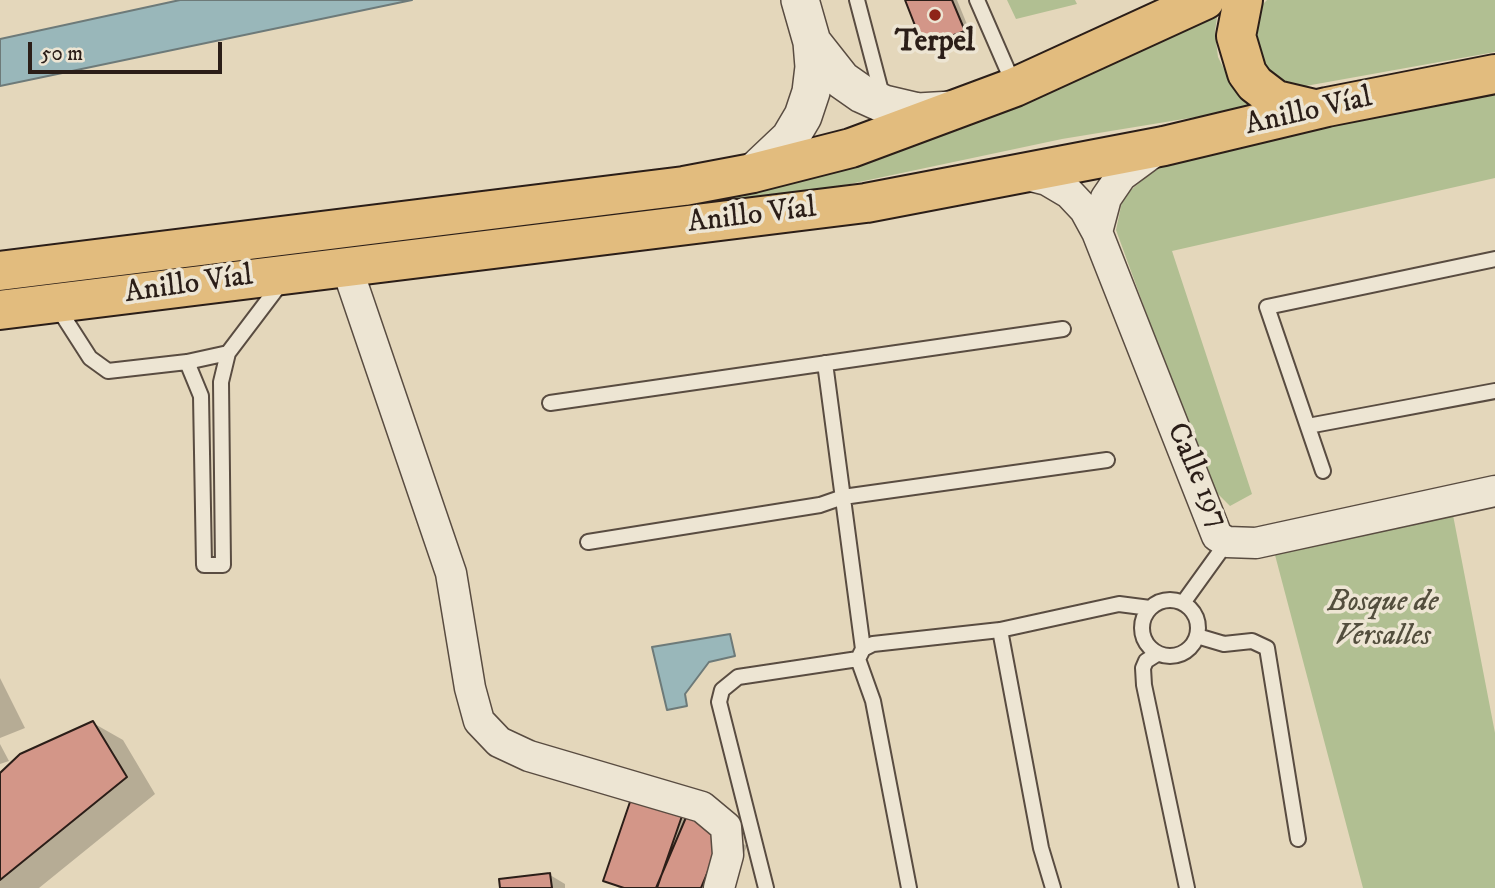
<!DOCTYPE html>
<meta charset="utf-8">
<style>
body{margin:0}
#map{position:relative;width:1495px;height:888px;overflow:hidden;background:#e4d7bb;font-family:"IM FELL DW Pica",serif}
canvas{display:block}
.scale{position:absolute;left:28px;top:42px;width:194px;height:32px;box-sizing:border-box;border:4px solid #2b1e18;border-top:0;padding-left:9px;font-size:21px;line-height:24px;white-space:nowrap;color:#2b1e18;-webkit-text-stroke:5px #ede5d3;paint-order:stroke}
</style>
<div id="map">
<canvas width="1495" height="888"></canvas>
<div class="scale">50 m</div>
</div>
<script>
const ctx = document.querySelector('canvas').getContext('2d');
ctx.lineJoin = 'round';
function paint(path, color) {
  ctx.fillStyle = color;
  ctx.fill(path, 'evenodd');
}
function shape(rows) {
  const path = new Path2D();
  for (const r of rows) {
    if (r.length === 3) {
      path.moveTo(r[0] + r[2], r[1]);
      path.arc(r[0], r[1], r[2], 0, 2 * Math.PI);
      continue;
    }
    path.moveTo(r[0], r[1]);
    for (let i = 2; i < r.length; i += 2) path.lineTo(r[i], r[i + 1]);
  }
  return path;
}
function strokePath(path, color, width, dash) {
  ctx.strokeStyle = color;
  ctx.lineWidth = width;
  ctx.lineCap = dash ? 'butt' : 'round';
  ctx.setLineDash(dash || []);
  ctx.stroke(path);
}
function drawText(font, color, halo, rows, align = 'center') {
  ctx.font = font + ' "IM FELL DW Pica",serif';
  ctx.lineWidth = 7;
  ctx.setLineDash([]);
  ctx.textBaseline = 'middle';
  ctx.strokeStyle = halo;
  ctx.fillStyle = color;
  for (const [text, x, y, turn = 0] of rows) {
    ctx.save();
    ctx.translate(x, y);
    ctx.rotate((+turn || 0) * Math.PI / 180);
    ctx.textAlign = isNaN(turn) ? turn : align;
    if (halo) ctx.strokeText(text, 0, 0);
    ctx.fillText(text, 0, 0);
    ctx.restore();
  }
}
const green = shape([
 [1007,0,1075,0,1077,4,1016,19],
 [1267,0,1495,0,1495,52,1300,87,1279,84,1265,67,1257,41,1260,7],
 [1219,3,1215,32,1218,57,1228,77,1257,107,1062,139,831,188,686,206,783,176],
 [1495,91,1495,178,1172,251,1252,494,1230,506,1209,485,1116,230,1123,197,1155,169,1192,153],
 [1453,515,1495,733,1495,888,1363,888,1275,555]
]);
const water = shape([
 [180,0,412,0,0,86,0,39,180,0],
 [730,634,735,656,709,662,685,694,687,706,667,710,652,647,730,634]
]);
const shadow = shape([
 [907,0,957,0,971,34,931,49,924,45],
 [0,678,25,728,0,738],
 [93,723,123,740,155,794,39,888,0,888,0,776],
 [0,744,9,761,0,764],
 [681,818,724,833,747,846,729,888,619,888,605,880],
 [550,875,565,884,565,888,502,888]
]);
const building = shape([
 [905,0,952,0,965,31,923,46,905,0],
 [93,721,127,777,0,880,0,773,20,754,93,721],
 [631,799,682,816,657,888,624,888,603,881,631,799],
 [687,815,725,831,701,888,656,888,687,815],
 [550,873,552,888,500,888,499,879,550,873]
]);
const service = shape([
 [857,0,883,99],
 [977,0,1014,85],
 [56,305,90,358,108,371,187,362,228,353,281,283],
 [187,362,201,396,204,565,223,565,221,382,228,353],
 [825,363,863,649],
 [550,403,1063,329],
 [1308,426,1495,391],
 [1323,471,1267,307,1495,259],
 [588,542,820,505,843,497,1107,460],
 [1170,628,28],
 [1183,603,1227,542],
 [1000,630,1041,848,1053,888],
 [1197,636,1224,644,1252,641,1267,648,1298,839],
 [1157,654,1146,661,1143,668,1144,685,1187,888],
 [766,888,719,702,722,690,738,677,858,659],
 [909,888,873,701,858,659,863,649,873,644,1000,630,1119,604,1150,608]
]);
const minor = shape([
 [1023,174,1047,180,1069,193,1085,210,1097,232,1217,536,1227,542,1256,543,1495,491],
 [1097,232,1106,198,1121,176,1155,151],
 [347,268,451,573,470,688,479,721,499,742,529,756,702,807,726,827,728,855,719,888]
]);
const tertiary = shape([
 [812,42,842,80,862,94,884,104,918,112,952,110],
 [753,173,790,138,803,116,811,92,814,67,812,42,800,0]
]);
const trunk = shape([
 [1243,0,1236,36,1247,73,1255,84,1276,100,1314,109],
 [0,271,684,186,753,173,851,148,1015,87,1205,0],
 [0,310,866,203,1164,146,1327,107,1495,74]
]);
const markers = [
 [935,15,7,"#8f2418"]
];
const poiNames = [
 ["Terpel",935,44]
];
const streetNames = [
 ["Anillo Víal",1309,113,-13],
 ["Anillo Víal",752,217,-7],
 ["Anillo Víal",189,286,-8],
 ["Calle 197",1196,476,66]
];
const parkNames = [
 ["Bosque de",1383,604],
 ["Versalles",1383,638]
];
paint(green, '#b1bf92');
paint(water, '#99b7ba');
strokePath(water, '#6d7a79', 2);
paint(shadow, '#0003');
paint(building, '#d39688');
strokePath(building, '#2b1e18', 2);
strokePath(service, '#594c41', 18);
strokePath(minor, '#594c41', 33);
strokePath(tertiary, '#594c41', 40);
strokePath(trunk, '#2b1e18', 42);
strokePath(service, '#ede5d3', 14);
strokePath(minor, '#ede5d3', 30);
strokePath(tertiary, '#ede5d3', 37);
strokePath(trunk, '#e2bc7e', 38);
for (const [x, y, r, color] of markers) {
  const dot = new Path2D();
  dot.arc(x, y, r, 0, 2 * Math.PI);
  ctx.fillStyle = color;
  ctx.fill(dot);
  strokePath(dot, '#ede5d3', 2.5);
}
drawText('bold 30px', '#2b1e18', '#ede5d3', poiNames);
drawText('30px', '#2b1e18', '#ede5d3', streetNames);
drawText('italic 30px', '#534e3d', '#ede5d3', parkNames);
</script>
